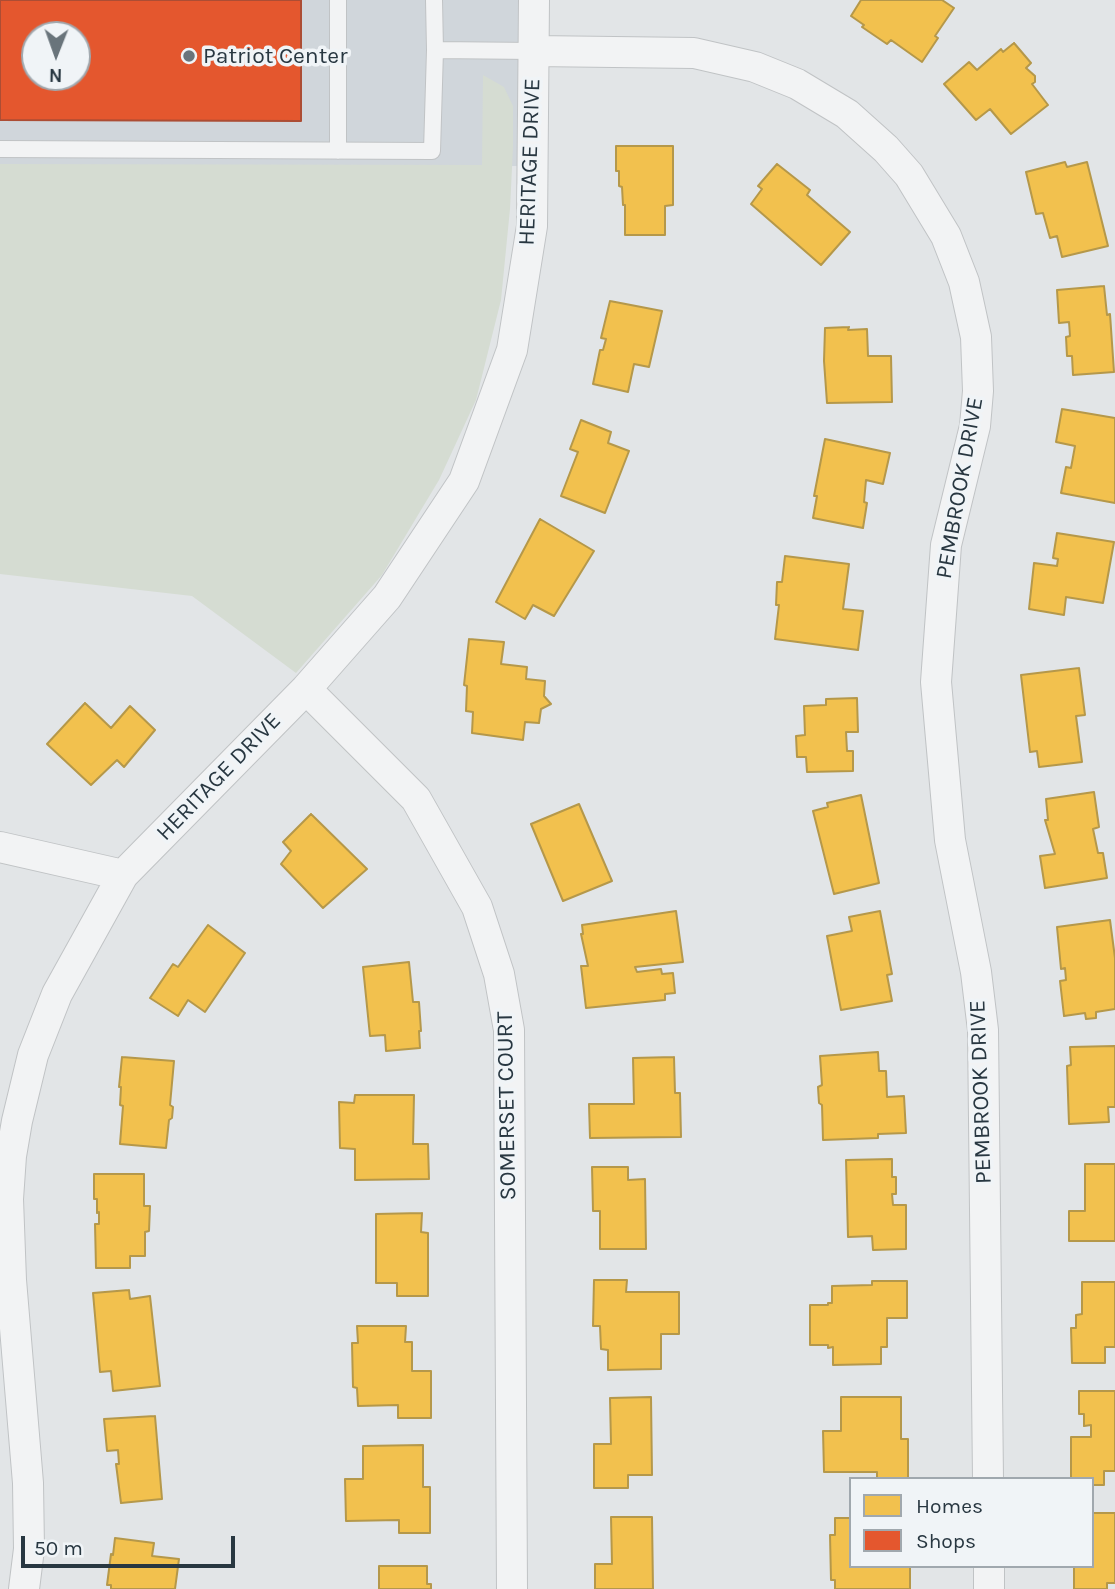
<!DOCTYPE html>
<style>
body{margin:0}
#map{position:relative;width:1115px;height:1589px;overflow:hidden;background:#e2e5e7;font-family:Karla,sans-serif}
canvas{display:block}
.legend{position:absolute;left:849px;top:1477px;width:245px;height:91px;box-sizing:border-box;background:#f0f4f7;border:2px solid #a0a8ae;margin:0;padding:9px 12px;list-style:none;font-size:21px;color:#283741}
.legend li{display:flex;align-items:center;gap:14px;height:35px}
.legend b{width:35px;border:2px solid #a0a8ae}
.north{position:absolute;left:21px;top:21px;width:70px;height:70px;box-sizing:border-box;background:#f0f4f7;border:2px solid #a0a8ae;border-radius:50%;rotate:181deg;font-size:19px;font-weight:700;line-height:28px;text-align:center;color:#283741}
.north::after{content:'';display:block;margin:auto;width:24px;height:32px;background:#69747b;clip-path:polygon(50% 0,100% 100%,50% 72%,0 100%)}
.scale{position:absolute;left:21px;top:1536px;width:214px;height:32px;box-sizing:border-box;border:4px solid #283741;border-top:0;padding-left:9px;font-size:21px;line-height:24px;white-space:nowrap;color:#283741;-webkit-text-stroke:5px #f0f4f7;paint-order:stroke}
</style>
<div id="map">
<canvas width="1115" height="1589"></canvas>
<ul class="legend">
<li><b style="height:19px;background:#f2c14e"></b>Homes</li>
<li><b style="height:19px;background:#e4572e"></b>Shops</li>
</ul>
<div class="north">N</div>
<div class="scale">50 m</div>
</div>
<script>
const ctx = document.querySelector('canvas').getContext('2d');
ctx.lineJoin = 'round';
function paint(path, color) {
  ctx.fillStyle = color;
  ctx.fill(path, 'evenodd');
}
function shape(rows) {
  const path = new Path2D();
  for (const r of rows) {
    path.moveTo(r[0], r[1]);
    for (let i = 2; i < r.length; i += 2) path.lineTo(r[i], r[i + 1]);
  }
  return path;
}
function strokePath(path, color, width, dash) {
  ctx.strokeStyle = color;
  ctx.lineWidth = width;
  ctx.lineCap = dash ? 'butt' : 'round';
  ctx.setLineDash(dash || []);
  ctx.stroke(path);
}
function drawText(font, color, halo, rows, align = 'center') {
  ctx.font = font + ' Karla,sans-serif';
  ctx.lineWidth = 7;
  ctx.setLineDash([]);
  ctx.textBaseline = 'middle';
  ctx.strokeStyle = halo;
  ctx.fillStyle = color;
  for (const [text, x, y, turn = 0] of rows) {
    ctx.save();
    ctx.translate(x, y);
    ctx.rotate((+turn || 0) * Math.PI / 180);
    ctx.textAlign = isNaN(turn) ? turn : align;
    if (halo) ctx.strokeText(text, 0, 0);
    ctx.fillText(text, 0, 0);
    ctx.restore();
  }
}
const built = shape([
 [0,0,520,0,520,166,0,167],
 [35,35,77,35,77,77,35,77]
]);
const green = shape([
 [483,75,504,87,513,106,513,147,510,209,501,300,476,400,439,480,382,575,296,673,192,596,0,574,0,164,482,165]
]);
const homes = shape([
 [861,0,942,0,954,8,935,36,938,38,922,62,891,40,887,44,862,27,864,25,851,16,861,0],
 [1014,43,1031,63,1026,68,1035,76,1035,82,1032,84,1048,105,1011,134,990,109,976,120,944,84,969,62,977,70,1001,49,1003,52,1014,43],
 [616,146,673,146,673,205,665,206,665,235,625,235,625,205,623,205,622,187,619,186,619,171,616,171,616,146],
 [1065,162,1067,167,1087,162,1108,246,1062,257,1057,236,1050,238,1043,213,1036,214,1026,172,1065,162],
 [777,164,810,190,807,195,850,232,821,265,751,204,762,189,758,186,777,164],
 [1104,286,1107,315,1110,314,1114,372,1073,375,1072,356,1067,356,1066,337,1070,336,1069,322,1059,323,1057,290,1104,286],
 [610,301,662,311,649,367,634,364,628,392,593,384,600,350,603,350,606,339,601,338,610,301],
 [849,327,848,330,867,329,868,356,891,356,892,402,827,403,824,361,825,328,849,327],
 [1062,409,1115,418,1115,503,1061,493,1066,467,1071,468,1075,446,1056,442,1062,409],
 [581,420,611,432,608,443,629,451,605,513,561,496,578,452,570,449,581,420],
 [825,439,890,453,883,484,866,480,864,502,867,503,863,528,813,518,817,496,814,496,825,439],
 [540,519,594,551,554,616,533,605,525,619,496,602,540,519],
 [1057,533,1114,542,1103,603,1066,597,1064,615,1029,609,1034,563,1057,566,1058,559,1053,558,1057,533],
 [785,556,849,564,843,609,863,611,858,650,775,639,779,605,776,605,777,582,782,582,785,556],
 [469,639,504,642,501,664,527,667,526,679,545,681,544,696,551,704,541,709,539,723,525,722,523,740,472,733,473,712,466,711,467,686,464,685,469,639],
 [1079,668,1085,715,1076,716,1082,762,1039,767,1037,751,1030,752,1021,675,1079,668],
 [857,698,858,732,846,732,847,751,853,751,853,771,807,772,806,757,797,757,796,736,805,735,804,706,826,705,826,699,857,698],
 [85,703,111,728,130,706,155,730,124,767,117,760,91,785,47,744,85,703],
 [1094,792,1099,827,1093,829,1098,853,1103,853,1107,878,1045,888,1040,856,1055,854,1045,820,1048,820,1046,799,1094,792],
 [861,795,879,883,834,894,813,811,828,807,827,803,861,795],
 [579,804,612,881,563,901,531,824,579,804],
 [311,814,367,869,323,908,281,864,291,851,283,842,311,814],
 [676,911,683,962,635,967,637,972,661,969,662,974,673,973,675,993,665,994,665,1000,586,1008,581,966,588,966,581,934,583,934,582,925,676,911],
 [880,911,892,974,887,975,892,1001,841,1010,827,936,852,931,849,917,880,911],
 [1110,920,1115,958,1115,1009,1096,1012,1096,1018,1086,1019,1085,1013,1064,1016,1060,981,1066,980,1065,968,1061,969,1057,927,1110,920],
 [208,925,245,953,205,1012,188,1000,178,1016,150,998,173,964,178,967,208,925],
 [409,962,413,1002,419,1002,421,1031,419,1031,420,1048,386,1051,385,1035,370,1036,363,967,409,962],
 [1115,1046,1115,1107,1108,1107,1109,1122,1069,1124,1067,1066,1071,1065,1070,1047,1115,1046],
 [878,1052,879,1071,886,1071,887,1097,904,1096,906,1133,878,1134,878,1138,823,1140,822,1105,819,1103,818,1087,822,1085,820,1056,878,1052],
 [122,1057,174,1061,170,1105,173,1107,172,1118,169,1120,166,1148,120,1144,123,1106,120,1105,121,1087,119,1087,122,1057],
 [674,1057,675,1093,680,1093,681,1137,590,1138,589,1104,634,1104,633,1058,674,1057],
 [355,1095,414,1095,413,1144,428,1144,429,1179,355,1180,355,1149,340,1148,339,1102,354,1103,355,1095],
 [892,1159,892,1177,896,1177,896,1194,892,1194,893,1205,906,1205,906,1249,873,1250,872,1236,848,1237,846,1160,892,1159],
 [1085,1164,1115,1164,1115,1241,1069,1241,1069,1211,1085,1211,1085,1164],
 [592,1167,628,1167,628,1180,645,1179,646,1249,600,1249,600,1211,593,1211,592,1167],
 [94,1174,144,1174,144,1206,150,1206,149,1231,145,1232,145,1256,130,1256,130,1268,96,1268,95,1224,99,1224,99,1212,97,1213,97,1199,94,1199,94,1174],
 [422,1213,421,1232,428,1233,428,1296,397,1296,397,1283,376,1283,376,1214,422,1213],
 [594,1280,627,1280,626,1292,679,1292,679,1334,661,1334,661,1369,608,1370,608,1350,601,1349,600,1326,593,1326,594,1280],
 [872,1281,907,1281,907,1318,887,1318,887,1347,881,1347,881,1364,833,1365,833,1347,828,1348,828,1345,810,1345,810,1305,828,1305,828,1303,832,1303,832,1286,872,1285,872,1281],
 [1082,1282,1115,1282,1115,1347,1105,1347,1105,1363,1072,1363,1071,1328,1076,1328,1076,1315,1082,1314,1082,1282],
 [129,1290,130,1299,150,1296,160,1386,113,1391,111,1371,100,1372,93,1293,129,1290],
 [357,1326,406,1326,405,1342,412,1342,412,1371,431,1371,431,1418,398,1418,398,1405,358,1406,357,1388,353,1387,352,1343,358,1343,357,1326],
 [1079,1391,1115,1391,1115,1471,1104,1471,1104,1485,1092,1485,1092,1479,1071,1479,1071,1437,1091,1437,1091,1425,1084,1426,1084,1414,1079,1414,1079,1391],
 [651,1397,652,1475,628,1475,628,1488,594,1488,594,1444,611,1444,610,1398,651,1397],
 [841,1397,901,1397,901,1439,908,1439,908,1479,877,1479,877,1472,824,1472,823,1431,841,1431,841,1397],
 [155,1416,162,1499,121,1503,116,1464,119,1464,118,1450,107,1451,104,1419,155,1416],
 [423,1445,423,1487,430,1487,430,1533,399,1533,399,1520,346,1521,345,1479,363,1479,363,1446,423,1445],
 [1092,1513,1115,1513,1115,1583,1107,1583,1107,1589,1074,1589,1074,1566,1092,1566,1092,1513],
 [611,1517,652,1517,653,1589,595,1589,595,1564,612,1564,611,1517],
 [835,1518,851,1518,851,1566,910,1566,910,1589,835,1589,835,1580,831,1580,830,1535,835,1535,835,1518],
 [115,1538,154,1543,152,1556,179,1559,175,1589,111,1589,111,1585,107,1585,111,1554,113,1555,115,1538],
 [379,1566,427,1566,427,1584,431,1584,431,1589,379,1589,379,1566]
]);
const shops = shape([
 [0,0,301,0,301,121,0,120,0,0],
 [35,35,77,35,77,77,35,77,35,35]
]);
const lane = shape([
 [434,0,435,50,534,51],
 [0,149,432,151,435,50],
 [338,151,338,0]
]);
const street = shape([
 [534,51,694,53,755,67,797,84,847,114,886,149,909,175,946,236,964,282,976,337,978,391,975,426,946,545,936,682,950,840,976,972,983,1030,988,1479],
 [306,689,416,799,477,907,499,974,509,1030,512,1589],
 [0,847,123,875],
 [989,1566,989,1589],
 [24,1589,29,1549,28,1483,11,1280,8,1199,11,1156,17,1121,33,1055,57,994,123,875,306,689,387,597,464,481,512,350,532,226,534,0]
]);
const markers = [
 [189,56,7,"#69747b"]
];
const poiNames = [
 ["Patriot Center",203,56]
];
const streetNames = [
 ["HERITAGE DRIVE",530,162,-88],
 ["PEMBROOK DRIVE",960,488,-80],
 ["HERITAGE DRIVE",219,777,-46],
 ["PEMBROOK DRIVE",981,1092,-92],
 ["SOMERSET COURT",507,1106,-91]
];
paint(built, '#d0d6db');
paint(green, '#d5dcd2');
paint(homes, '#f2c14e');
strokePath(homes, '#b5984a', 2);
paint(shops, '#e4572e');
strokePath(shops, '#ac4d34', 2);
strokePath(lane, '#c0c3c5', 18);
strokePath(street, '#c0c3c5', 32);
strokePath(lane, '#f2f3f4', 16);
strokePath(street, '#f2f3f4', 30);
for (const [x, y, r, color] of markers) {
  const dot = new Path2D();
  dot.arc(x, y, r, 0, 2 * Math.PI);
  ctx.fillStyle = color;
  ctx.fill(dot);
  strokePath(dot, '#f0f4f7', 2.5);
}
drawText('23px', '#283741', '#f0f4f7', poiNames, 'left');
drawText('23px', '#283741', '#f0f4f7', streetNames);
</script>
